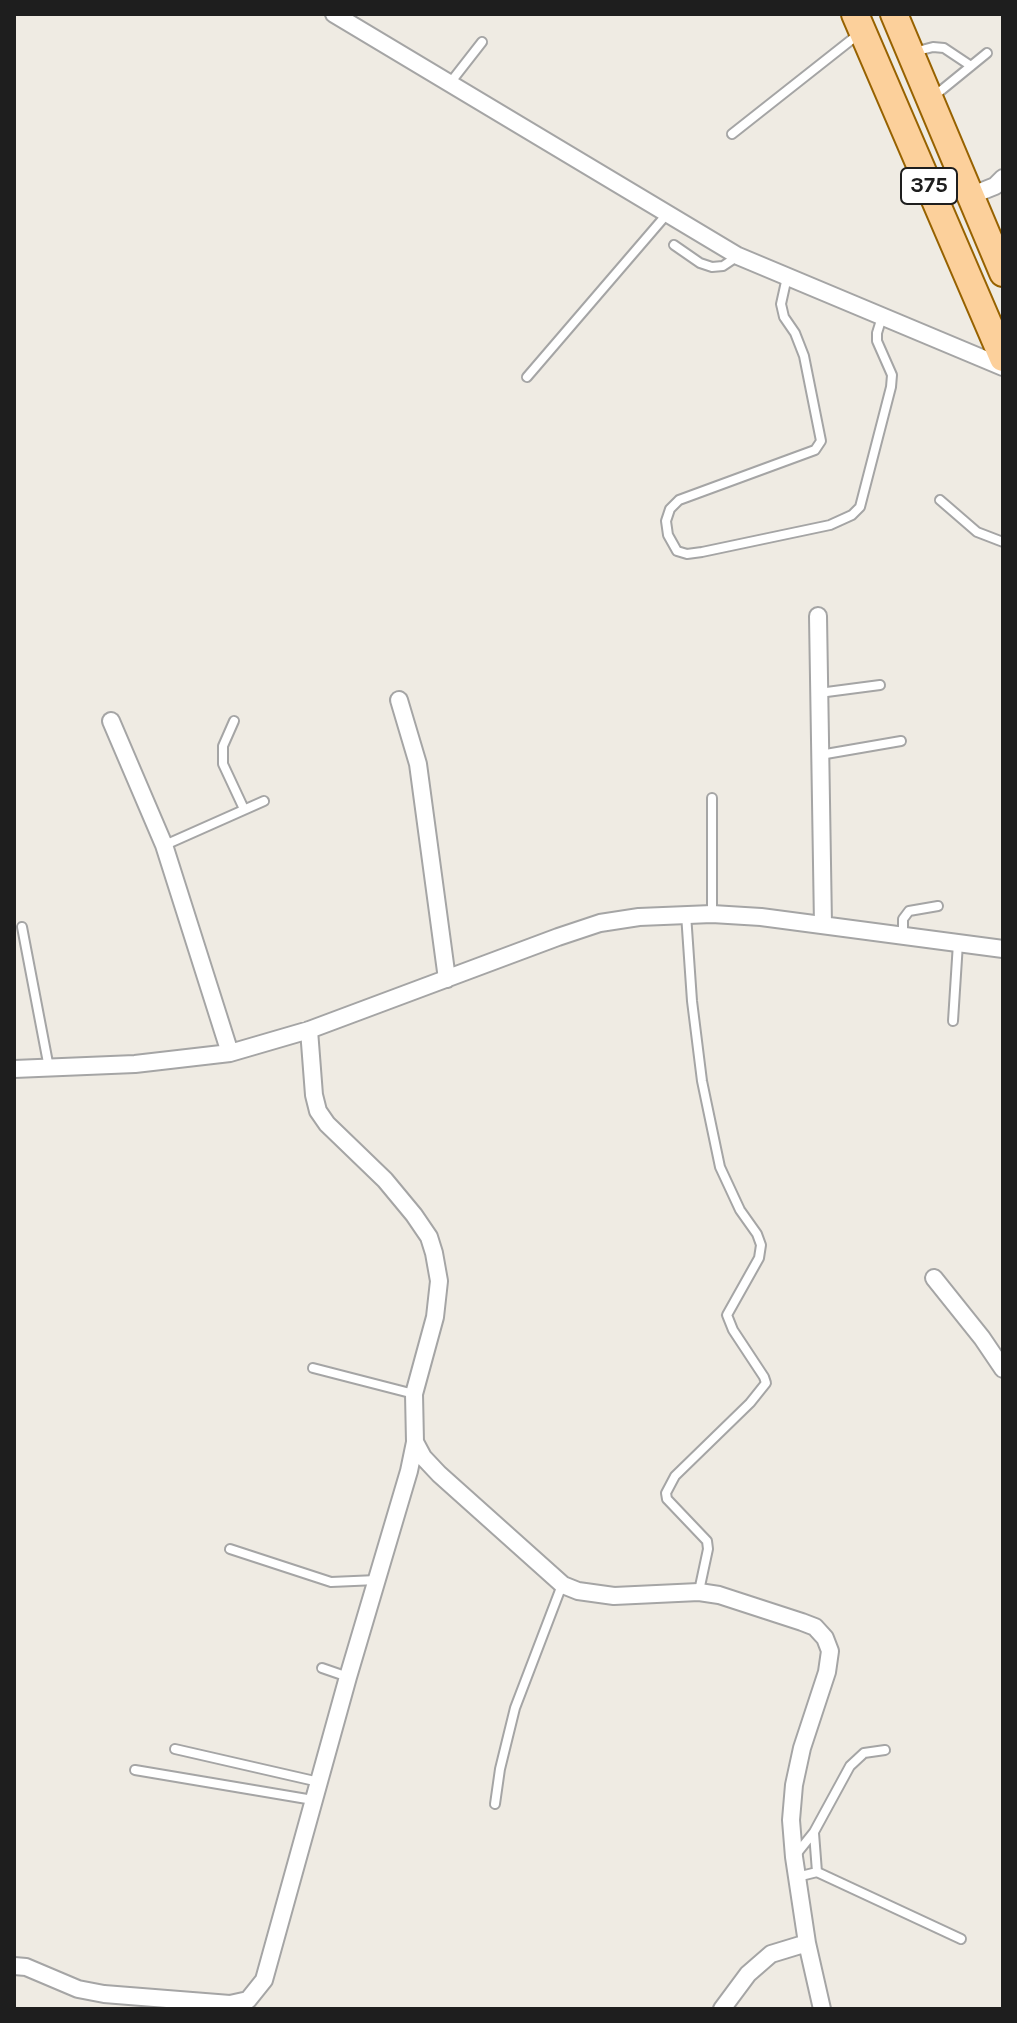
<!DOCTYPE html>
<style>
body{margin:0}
#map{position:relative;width:1017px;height:2023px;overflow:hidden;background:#efebe3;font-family:Karla,sans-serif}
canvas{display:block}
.frame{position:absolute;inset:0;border:16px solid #1e1e1e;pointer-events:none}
</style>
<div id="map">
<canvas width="1017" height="2023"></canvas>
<div class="frame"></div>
</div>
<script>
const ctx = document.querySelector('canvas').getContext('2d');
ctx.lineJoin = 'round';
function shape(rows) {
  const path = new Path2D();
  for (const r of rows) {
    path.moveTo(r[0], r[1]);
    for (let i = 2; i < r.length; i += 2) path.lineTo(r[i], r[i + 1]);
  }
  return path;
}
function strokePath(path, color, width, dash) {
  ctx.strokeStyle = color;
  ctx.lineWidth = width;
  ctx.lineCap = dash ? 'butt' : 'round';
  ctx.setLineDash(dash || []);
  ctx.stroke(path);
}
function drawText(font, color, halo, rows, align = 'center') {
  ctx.font = font + ' Karla,sans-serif';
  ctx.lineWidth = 8;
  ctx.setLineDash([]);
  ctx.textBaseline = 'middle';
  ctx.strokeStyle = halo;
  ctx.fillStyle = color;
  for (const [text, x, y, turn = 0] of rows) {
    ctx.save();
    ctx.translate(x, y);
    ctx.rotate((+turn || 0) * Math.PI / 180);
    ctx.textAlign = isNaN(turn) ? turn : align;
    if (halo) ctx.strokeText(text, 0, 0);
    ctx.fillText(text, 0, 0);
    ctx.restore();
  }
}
const lane = shape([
 [914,52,933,47,944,48,971,66],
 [450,83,482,42],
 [933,97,987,53],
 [732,134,860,33],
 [674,245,700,263,712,267,723,266,738,256],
 [787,277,781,304,784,317,795,333,804,356,821,441,815,450,679,500,670,509,666,521,668,535,677,551,687,554,702,552,830,525,852,515,860,507,891,387,892,375,877,341,877,333,882,317],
 [527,377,667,214],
 [940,500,977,532,1003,542],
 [819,693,880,685],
 [234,721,223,746,223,764,244,809],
 [820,755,901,741],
 [165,845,264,801],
 [686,914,692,1001,702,1081,720,1167,740,1210,757,1234,761,1245,759,1258,727,1315,733,1330,764,1377,766,1383,750,1403,675,1476,666,1493,667,1499,707,1541,708,1549,699,1591],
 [712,914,712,798],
 [22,927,49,1068],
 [903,936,903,919,909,911,938,906],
 [953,1021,958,943],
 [313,1368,414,1394],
 [230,1549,331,1582,377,1580],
 [322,1668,348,1677],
 [175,1749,319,1782],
 [135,1770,313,1800],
 [495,1804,500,1769,515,1708,562,1585],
 [814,1833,817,1872],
 [794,1857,814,1832,850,1766,864,1753,885,1750],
 [797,1877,817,1872,961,1939]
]);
const street = shape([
 [334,14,738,256,1003,367],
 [970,196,995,186,1003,178],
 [818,616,823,925],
 [399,700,418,764,447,979],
 [111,721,164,845,230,1053],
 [309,1030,314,1095,318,1111,327,1124,385,1180,414,1215,429,1237,434,1253,439,1281,435,1317,414,1394,415,1442,423,1457,439,1474,563,1585,578,1591,614,1596,699,1592,719,1595,802,1622,815,1627,825,1638,830,1651,827,1672,802,1748,794,1785,791,1820,794,1857,807,1943,822,2009],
 [14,1069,135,1064,230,1053,309,1030,558,937,600,923,639,917,712,914,761,917,1003,949],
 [934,1278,982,1338,1003,1369],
 [14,1966,26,1967,78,1989,104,1994,230,2004,248,2000,264,1980,348,1677,409,1471,415,1442],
 [722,2009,748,1974,771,1954,807,1943]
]);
const primary = shape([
 [855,14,1003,358],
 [894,14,1003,273]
]);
const shields = [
 [929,186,56]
];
const shieldNames = [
 ["375",929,186]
];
strokePath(lane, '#a5a5a5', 12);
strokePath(street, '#a5a5a5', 20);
strokePath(primary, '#976200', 30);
strokePath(lane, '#fff', 8);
strokePath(street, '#fff', 16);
strokePath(primary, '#fcd09b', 26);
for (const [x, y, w] of shields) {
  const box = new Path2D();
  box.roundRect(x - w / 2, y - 18, w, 36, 6);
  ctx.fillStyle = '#fff';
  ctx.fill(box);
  strokePath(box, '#1e1e1e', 2);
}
drawText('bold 22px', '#1e1e1e', null, shieldNames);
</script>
